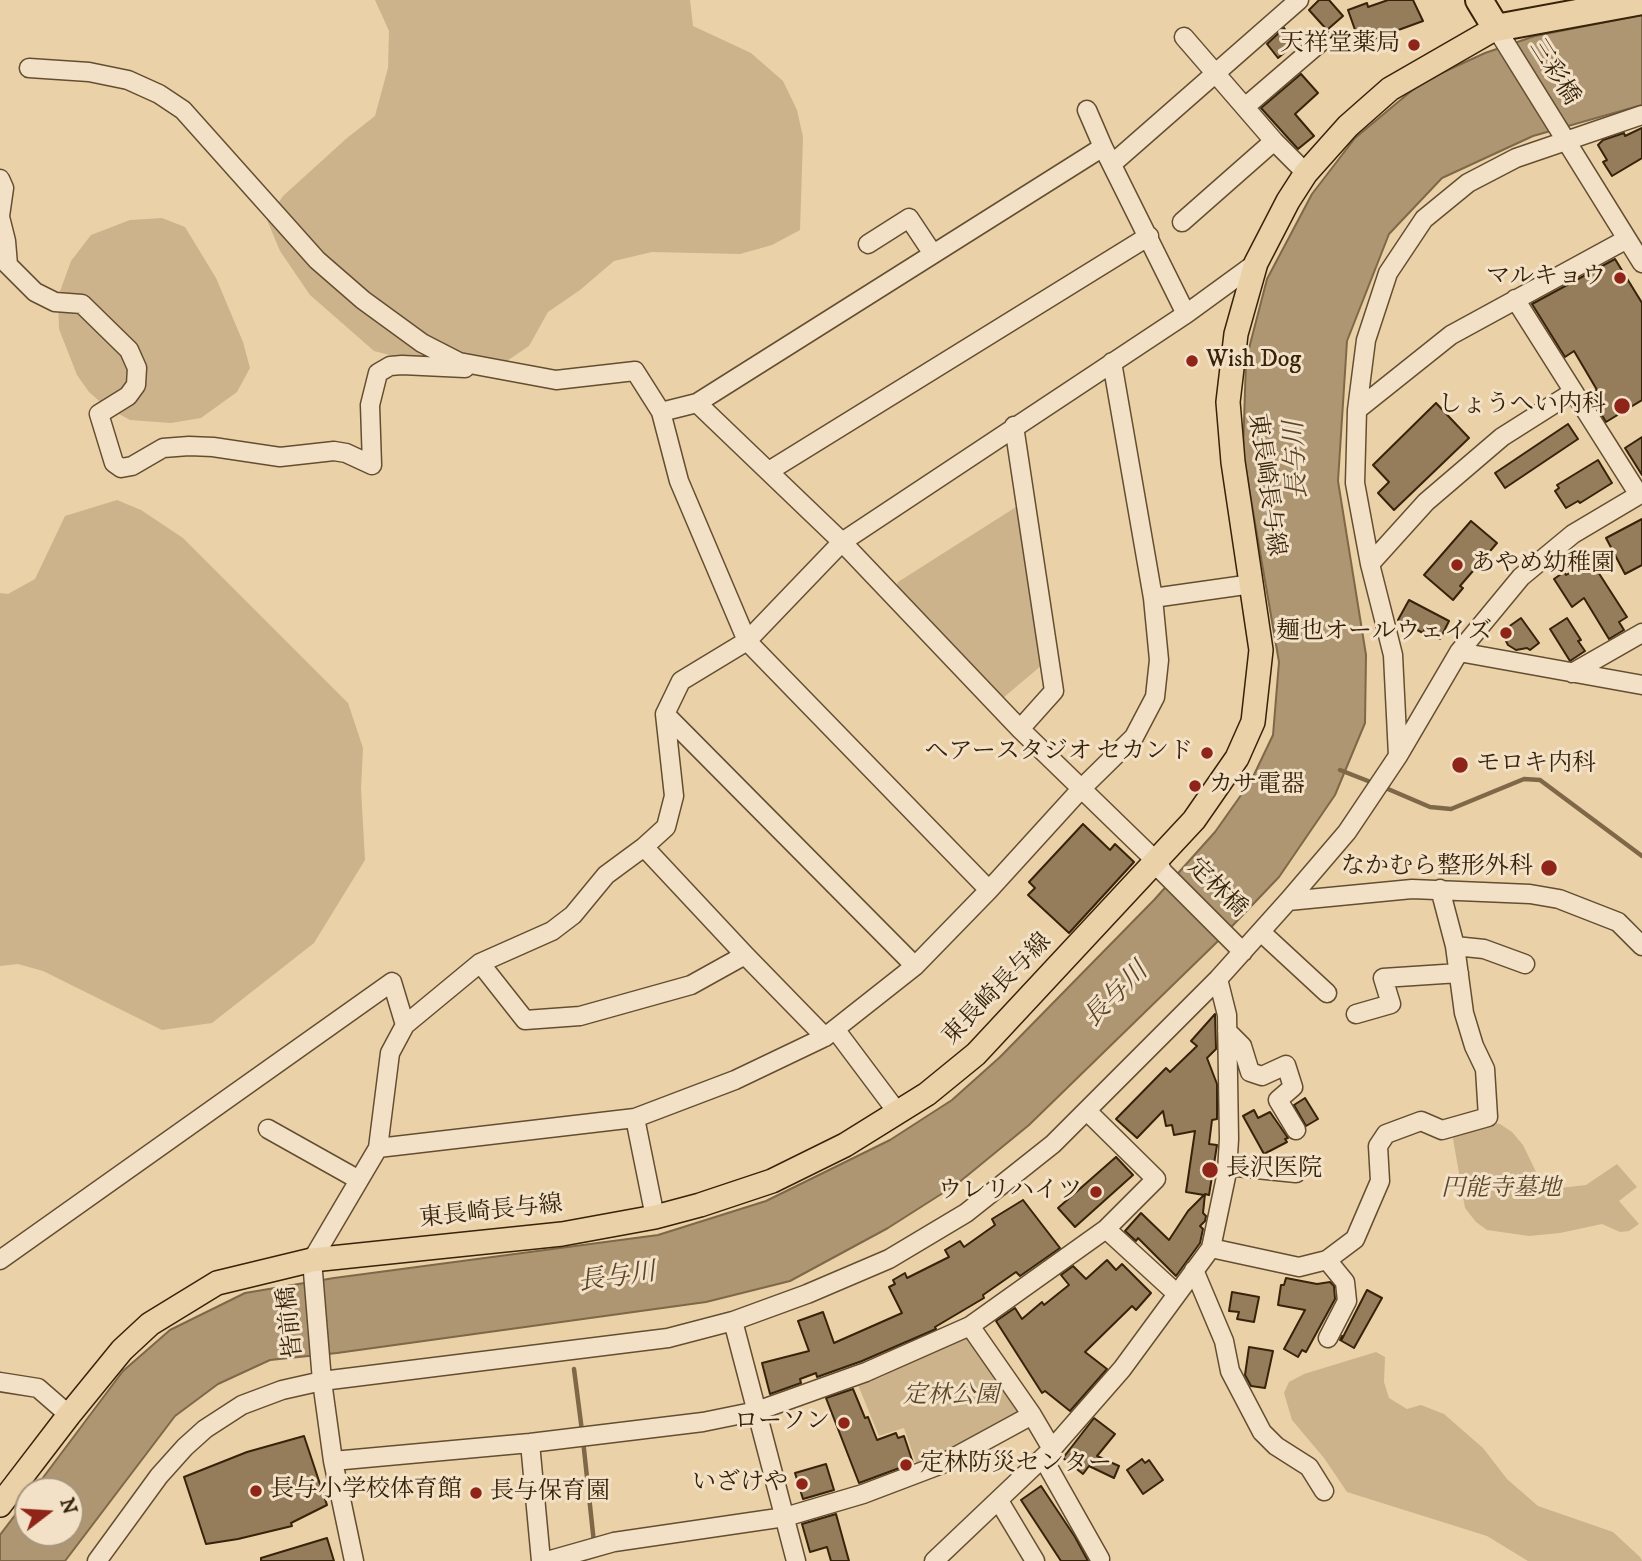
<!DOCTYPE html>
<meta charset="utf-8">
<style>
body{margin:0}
#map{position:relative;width:1642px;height:1561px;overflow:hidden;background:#ebd1a7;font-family:"IM FELL DW Pica",serif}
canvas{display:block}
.north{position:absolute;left:14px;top:1477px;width:70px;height:70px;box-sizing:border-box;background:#f2e1c6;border:2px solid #a7957b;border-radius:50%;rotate:73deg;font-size:19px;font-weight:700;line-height:28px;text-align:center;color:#37220a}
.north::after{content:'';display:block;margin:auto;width:24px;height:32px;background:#8f2418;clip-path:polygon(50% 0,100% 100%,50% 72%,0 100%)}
</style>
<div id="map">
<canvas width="1642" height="1561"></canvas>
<div class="north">N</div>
</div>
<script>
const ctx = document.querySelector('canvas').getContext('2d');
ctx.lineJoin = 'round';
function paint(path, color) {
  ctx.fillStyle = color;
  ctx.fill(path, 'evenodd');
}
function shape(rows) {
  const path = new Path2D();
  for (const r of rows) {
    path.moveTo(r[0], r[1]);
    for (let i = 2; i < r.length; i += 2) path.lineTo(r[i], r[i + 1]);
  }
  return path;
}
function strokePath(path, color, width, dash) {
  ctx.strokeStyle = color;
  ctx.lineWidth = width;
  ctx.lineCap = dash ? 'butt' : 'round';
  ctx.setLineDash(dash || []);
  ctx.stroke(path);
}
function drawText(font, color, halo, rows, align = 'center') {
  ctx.font = font + ' "IM FELL DW Pica","Noto Serif JP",serif';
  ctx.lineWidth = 6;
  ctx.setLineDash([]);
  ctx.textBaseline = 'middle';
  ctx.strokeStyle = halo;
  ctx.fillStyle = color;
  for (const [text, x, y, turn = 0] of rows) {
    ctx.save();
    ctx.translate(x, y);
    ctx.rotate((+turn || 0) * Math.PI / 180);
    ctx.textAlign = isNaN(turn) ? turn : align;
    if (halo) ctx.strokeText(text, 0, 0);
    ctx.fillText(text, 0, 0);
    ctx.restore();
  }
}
const green = shape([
 [375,0,690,0,693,26,751,53,783,81,797,110,803,137,800,230,772,245,740,254,652,252,614,261,580,290,548,312,529,346,498,367,447,370,374,351,310,295,280,251,267,220,283,196,347,138,375,116,388,68,389,31],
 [162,218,185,227,216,278,243,342,250,368,237,392,201,418,171,423,130,420,106,407,89,392,77,375,59,329,58,297,71,261,91,235,130,220],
 [117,500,141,510,183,538,348,703,363,748,361,789,365,860,314,943,212,1023,162,1030,43,971,18,964,0,966,0,593,8,594,35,579,65,516],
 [1016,507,1021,508,1042,665,1003,698,896,588,898,582],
 [1489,1122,1500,1124,1512,1132,1523,1145,1539,1178,1546,1184,1560,1188,1586,1185,1617,1164,1637,1187,1619,1201,1639,1224,1629,1231,1620,1232,1602,1224,1560,1233,1529,1236,1487,1230,1476,1222,1465,1208,1452,1133],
 [967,1336,1017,1407,1017,1413,1011,1419,977,1438,917,1466,904,1428,879,1436,858,1385,879,1378],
 [1376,1352,1385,1357,1384,1382,1389,1398,1407,1409,1421,1405,1444,1414,1483,1448,1507,1479,1538,1506,1613,1532,1640,1557,1642,1561,1528,1561,1487,1536,1347,1492,1324,1458,1292,1420,1284,1393,1289,1382,1304,1374]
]);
const water = shape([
 [1642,15,1642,105,1533,136,1442,178,1389,234,1347,341,1338,481,1366,655,1365,723,1335,795,1279,877,1217,942,1029,1125,957,1184,888,1228,790,1281,706,1302,337,1353,270,1360,218,1384,175,1416,65,1561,0,1561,0,1535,28,1498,28,1533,70,1533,70,1491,33,1491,123,1371,170,1330,245,1293,334,1278,658,1235,766,1201,890,1140,952,1100,1000,1057,1154,900,1215,832,1251,781,1273,735,1279,662,1243,453,1246,360,1267,279,1312,194,1355,138,1422,82,1485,53,1535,36,1642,15]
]);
const stream = shape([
 [1340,770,1368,781],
 [1388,789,1430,807,1451,809,1524,779,1540,780,1642,856],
 [574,1369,582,1431],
 [583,1440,594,1543]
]);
const building = shape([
 [1319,0,1329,0,1343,16,1327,30,1309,10,1319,0],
 [1388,0,1413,0,1423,21,1360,44,1348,10,1367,3,1368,7,1388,0],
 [1284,28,1296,43,1278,58,1267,44,1284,28],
 [1301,74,1318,93,1295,114,1314,136,1298,149,1261,108,1301,74],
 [1642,128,1642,158,1612,176,1603,162,1607,160,1598,145,1603,140,1624,133,1625,136,1642,128],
 [1615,259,1642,303,1642,400,1606,422,1589,394,1597,390,1574,351,1565,357,1532,304,1615,259],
 [1436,403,1469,438,1394,510,1378,493,1389,482,1373,465,1436,403],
 [1568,424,1578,439,1505,488,1495,473,1568,424],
 [1642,437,1642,475,1625,448,1642,437],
 [1598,460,1612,483,1580,503,1578,501,1566,508,1555,491,1559,488,1557,485,1598,460],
 [1642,519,1642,565,1625,574,1606,538,1642,519],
 [1471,521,1497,543,1460,586,1463,588,1453,600,1424,575,1471,521],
 [1591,561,1627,617,1619,622,1624,630,1609,639,1584,598,1572,607,1554,579,1564,572,1566,575,1591,561],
 [1409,600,1449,621,1440,639,1424,630,1423,633,1398,620,1409,600],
 [1521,618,1539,643,1530,650,1527,648,1516,650,1508,645,1505,639,1504,630,1521,618],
 [1567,618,1581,640,1578,641,1585,651,1570,661,1550,629,1567,618],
 [1083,824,1110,850,1115,844,1134,862,1069,933,1028,895,1035,888,1029,882,1083,824],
 [1215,1014,1216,1049,1207,1058,1217,1084,1217,1119,1212,1120,1209,1144,1217,1145,1209,1195,1205,1194,1203,1213,1206,1216,1205,1221,1200,1226,1203,1229,1200,1243,1176,1276,1138,1238,1136,1241,1125,1231,1141,1213,1169,1240,1188,1211,1204,1195,1186,1192,1195,1131,1174,1135,1172,1125,1166,1126,1163,1111,1137,1138,1116,1119,1166,1068,1170,1072,1197,1046,1191,1041,1215,1014],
 [1305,1098,1318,1119,1306,1126,1294,1105,1305,1098],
 [1254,1110,1258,1118,1270,1112,1288,1138,1285,1139,1287,1142,1264,1154,1243,1116,1254,1110],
 [1116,1157,1133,1175,1075,1227,1058,1208,1116,1157],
 [1023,1200,1060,1248,1020,1276,1016,1272,983,1295,984,1298,935,1327,936,1329,862,1361,817,1377,816,1373,800,1379,801,1383,770,1394,762,1363,809,1351,798,1321,823,1312,834,1343,902,1313,889,1287,895,1284,893,1280,905,1273,907,1278,949,1257,945,1250,960,1241,964,1247,995,1225,992,1219,1023,1200],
 [1107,1260,1116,1270,1122,1264,1151,1293,1136,1310,1132,1306,1085,1352,1107,1369,1070,1411,1045,1391,1042,1393,996,1321,1015,1308,1022,1319,1042,1302,1044,1305,1069,1285,1061,1275,1073,1266,1086,1279,1107,1260],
 [1286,1278,1317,1284,1330,1282,1334,1286,1335,1299,1306,1352,1302,1350,1298,1357,1284,1349,1305,1310,1278,1305,1281,1285,1284,1285,1286,1278],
 [1367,1290,1382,1298,1354,1348,1340,1340,1342,1336,1342,1339,1367,1290],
 [1232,1292,1259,1297,1254,1322,1237,1319,1239,1312,1229,1311,1232,1292],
 [1249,1347,1273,1351,1265,1388,1251,1386,1245,1375,1249,1347],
 [853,1389,865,1418,868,1417,877,1440,896,1433,898,1438,904,1436,913,1463,859,1483,826,1398,853,1389],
 [1094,1418,1115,1434,1097,1456,1119,1466,1114,1478,1089,1466,1083,1474,1063,1458,1094,1418],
 [304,1436,327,1505,291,1523,292,1526,238,1539,206,1544,184,1477,247,1452,304,1436],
 [1142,1459,1145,1463,1149,1460,1163,1480,1143,1494,1127,1470,1142,1459],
 [826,1464,834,1490,803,1499,795,1473,826,1464],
 [1041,1486,1075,1537,1088,1561,1061,1561,1021,1500,1041,1486],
 [836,1514,849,1561,831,1561,827,1547,810,1552,802,1524,836,1514],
 [327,1538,334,1561,261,1561,261,1558,327,1538]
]);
const minor = shape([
 [1496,28,1642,263],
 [1184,37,1274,141,1306,173],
 [29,68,89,72,128,80,159,94,183,110,317,260,363,300,422,343,459,362,556,380,635,371,661,412,679,481,747,641,989,890],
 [1245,107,1323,40],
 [1087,110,1103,147],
 [1112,164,1299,0],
 [0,179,4,188,0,216],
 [0,217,6,241,8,265,35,292,55,302,82,304,129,350,137,368,136,385,128,396,99,414,114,463,121,468,132,466,163,448,189,446,213,447,280,457,334,451,346,453,372,465,370,405,378,373,390,366,402,365,465,368],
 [1182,222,1274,141],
 [868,244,909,218,933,254],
 [1515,299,1639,495],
 [697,403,842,542,1020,729,1157,862,1163,872,1243,952],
 [1357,410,1451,335,1627,239],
 [661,412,697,403,1103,147,1186,314],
 [1014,426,1054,691,1020,729],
 [769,471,1149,236],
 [1370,564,1426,502,1502,437,1573,392],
 [1153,598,1252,584],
 [1459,652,1642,685],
 [1572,673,1642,633],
 [665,714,915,966],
 [1398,756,1393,655,1370,564,1355,483,1357,410,1366,340,1388,273,1424,219,1468,183,1516,158,1642,115],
 [644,847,745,955,825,1037],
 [1288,901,1412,889,1530,894,1559,899,1618,922,1642,946],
 [1261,932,1327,993],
 [1455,946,1484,949,1525,964],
 [480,963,525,1020,580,1016,691,985,745,955],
 [1356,1014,1391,1004,1383,978,1459,973],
 [835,1029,898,1113],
 [1227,1031,1242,1046,1250,1072,1262,1076,1286,1065,1293,1087,1278,1100,1296,1130],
 [635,1118,655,1217],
 [268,1129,359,1180],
 [378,1148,635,1118,735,1080,825,1037,915,966,989,890,1081,789,1134,737,1155,697,1159,660,1153,598,1112,362],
 [1227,1166,1296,1173],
 [1106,1229,1176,1293],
 [1211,1248,1299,1267,1327,1260,1355,1239,1380,1181,1378,1146,1386,1134,1421,1121,1442,1130,1488,1117,1485,1069,1474,1046,1464,1013,1455,946,1440,889],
 [0,1260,392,982,405,1025],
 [1327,1260,1345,1282,1347,1301,1328,1338],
 [1194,1270,1224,1341,1230,1371,1262,1432,1276,1446,1309,1467,1324,1491],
 [733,1321,796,1561],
 [970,1326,1032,1415,1052,1449],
 [0,1382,38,1388,69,1415],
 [530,1443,541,1561],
 [1043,1458,1100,1559],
 [333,1461,530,1443,703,1422,757,1411,866,1372,970,1326,1106,1229,1156,1179,1087,1111],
 [999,1501,1035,1561],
 [97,1561,159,1476,185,1447,205,1429,242,1405,282,1390,322,1381,668,1338,733,1321,807,1294,889,1259,966,1213,1053,1144,1218,979,1288,901,1347,832,1398,756,1459,652,1521,577,1573,534,1642,493],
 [354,1561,333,1461,322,1381,312,1260,378,1148,390,1053,405,1025,480,963,552,931,573,915,606,875,644,847,666,827,674,796,665,714,681,681,747,641,842,542,1186,314,1256,263],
 [547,1561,614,1542,785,1517,863,1494,942,1464,1032,1415],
 [934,1561,1052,1449,1122,1369,1211,1248,1227,1172,1229,1139,1227,1015,1218,979]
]);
const major = shape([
 [0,1505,69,1415,122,1350,150,1324,217,1283,312,1260,562,1234,655,1217,700,1205,772,1181,845,1145,927,1094,976,1054,1194,820,1237,758,1253,722,1261,650,1233,462,1228,402,1236,334,1256,263,1288,201,1306,173,1348,126,1390,89,1496,28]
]);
const highway = shape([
 [1479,0,1496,28,1642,1]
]);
const markers = [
 [1414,45,7,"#8f2418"],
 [1620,278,7,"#8f2418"],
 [1192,361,7,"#8f2418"],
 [1622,406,9,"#8f2418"],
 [1457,565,7,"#8f2418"],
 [1506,633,7,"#8f2418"],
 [1207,753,7,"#8f2418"],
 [1460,765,9,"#8f2418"],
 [1195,786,7,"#8f2418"],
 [1549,868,9,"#8f2418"],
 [1210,1170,9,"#8f2418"],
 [1096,1192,7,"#8f2418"],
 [844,1423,7,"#8f2418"],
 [906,1465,7,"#8f2418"],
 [802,1484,7,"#8f2418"],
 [256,1491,7,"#8f2418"],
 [476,1493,7,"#8f2418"]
];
const poiNames = [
 ["天祥堂薬局",1400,45],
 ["マルキョウ",1606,278],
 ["Wish Dog",1206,361,"left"],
 ["しょうへい内科",1606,406],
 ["あやめ幼稚園",1471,565,"left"],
 ["麺也オールウェイズ",1492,633],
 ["ヘアースタジオ セカンド",1193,753],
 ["モロキ内科",1476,765,"left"],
 ["カサ電器",1209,786,"left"],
 ["なかむら整形外科",1533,868],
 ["長沢医院",1226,1170,"left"],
 ["ウレリハイツ",1082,1192],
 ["ローソン",830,1423],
 ["定林防災センター",920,1465,"left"],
 ["いざけや",788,1484],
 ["長与小学校体育館",270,1491,"left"],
 ["長与保育園",490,1493,"left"]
];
const streetNames = [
 ["三彩橋",1553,73,58],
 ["東長崎長与線",1265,485,82],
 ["定林橋",1216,889,44],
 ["東長崎長与線",998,990,-46],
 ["東長崎長与線",491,1213,-6],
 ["皆前橋",292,1322,-96]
];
const parkNames = [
 ["円能寺墓地",1501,1190],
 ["定林公園",951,1397]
];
const waterNames = [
 ["長与川",1298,460,-93],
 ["長与川",1117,996,-45],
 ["長与川",617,1279,-8]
];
paint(green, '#ccb38c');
paint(water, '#ae9672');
strokePath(water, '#7e6848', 2);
strokePath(stream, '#7e6848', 4.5);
paint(building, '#957d5c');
strokePath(building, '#37220a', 2);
strokePath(minor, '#644e31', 21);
strokePath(major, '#37220a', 26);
strokePath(highway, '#37220a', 30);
strokePath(minor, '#f2e1c6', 18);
strokePath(major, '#ebd1a7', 23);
strokePath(highway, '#ebd1a7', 26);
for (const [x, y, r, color] of markers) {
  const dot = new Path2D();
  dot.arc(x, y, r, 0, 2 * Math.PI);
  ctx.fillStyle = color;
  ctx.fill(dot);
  strokePath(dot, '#f2e1c6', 2.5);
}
drawText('24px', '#37220a', '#f2e1c6', poiNames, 'right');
drawText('24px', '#37220a', '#f2e1c6', streetNames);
drawText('italic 24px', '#5c462a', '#f2e1c6', parkNames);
drawText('italic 26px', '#5b4529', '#f2e1c6', waterNames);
</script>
